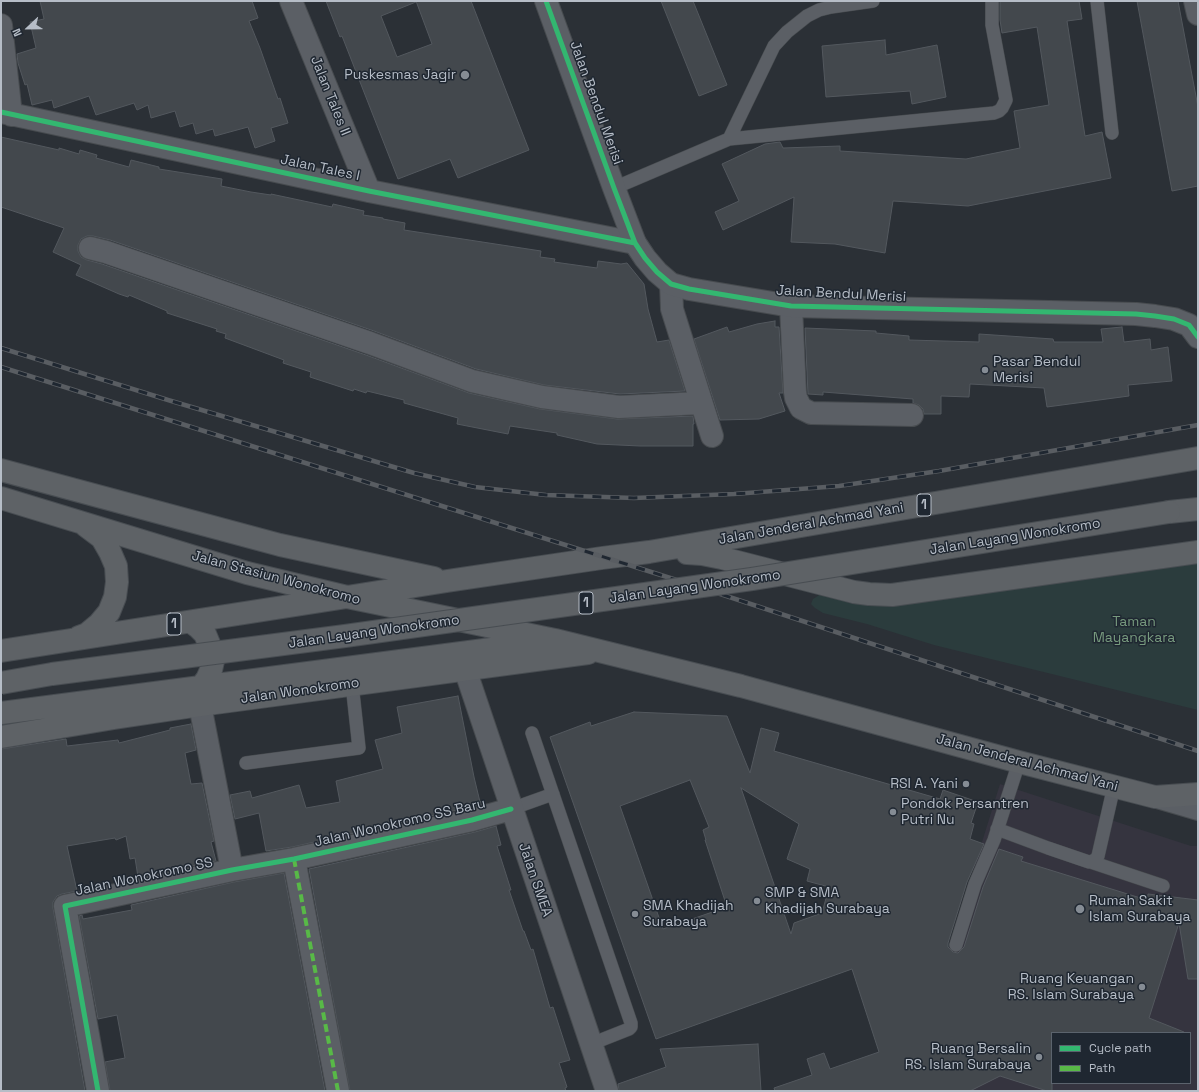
<!DOCTYPE html>
<style>
body{margin:0}
#map{position:relative;width:1199px;height:1092px;overflow:hidden;background:#2b3036;font-family:"Space Grotesk",sans-serif}
canvas{display:block}
.frame{position:absolute;inset:0;border:2px solid #b6bdc7;pointer-events:none}
.legend{position:absolute;left:1051px;top:1032px;width:140px;height:52px;box-sizing:border-box;background:#1f2731;border:1px solid #5b636d;margin:0;padding:5px 7px;list-style:none;font-size:12px;color:#b6bdc7}
.legend li{display:flex;align-items:center;gap:8px;height:20px}
.legend b{width:20px;border:1px solid #5b636d}
.north{position:absolute;left:8px;top:8px;width:40px;height:40px;-webkit-text-stroke:3px #1f2731;paint-order:stroke;rotate:248deg;font-size:11px;font-weight:700;line-height:16px;text-align:center;color:#b6bdc7}
.north::after{content:'';display:block;margin:auto;width:14px;height:18px;background:#b6bdc7;clip-path:polygon(50% 0,100% 100%,50% 72%,0 100%)}
</style>
<div id="map">
<canvas width="1199" height="1092"></canvas>
<div class="frame"></div>
<ul class="legend">
<li><b style="height:5px;background:#33b770"></b>Cycle path</li>
<li><b style="height:5px;background:#58b947"></b>Path</li>
</ul>
<div class="north">N</div>
</div>
<script>
const ctx = document.querySelector('canvas').getContext('2d');
ctx.lineJoin = 'round';
function paint(path, color) {
  ctx.fillStyle = color;
  ctx.fill(path, 'evenodd');
}
function shape(rows) {
  const path = new Path2D();
  for (const r of rows) {
    path.moveTo(r[0], r[1]);
    for (let i = 2; i < r.length; i += 2) path.lineTo(r[i], r[i + 1]);
  }
  return path;
}
function strokePath(path, color, width, dash) {
  ctx.strokeStyle = color;
  ctx.lineWidth = width;
  ctx.lineCap = dash ? 'butt' : 'round';
  ctx.setLineDash(dash || []);
  ctx.stroke(path);
}
function drawText(font, color, halo, rows, align = 'center') {
  ctx.font = font + ' "Space Grotesk",sans-serif';
  ctx.lineWidth = 3;
  ctx.setLineDash([]);
  ctx.textBaseline = 'middle';
  ctx.strokeStyle = halo;
  ctx.fillStyle = color;
  for (const [text, x, y, turn = 0] of rows) {
    ctx.save();
    ctx.translate(x, y);
    ctx.rotate((+turn || 0) * Math.PI / 180);
    ctx.textAlign = isNaN(turn) ? turn : align;
    if (halo) ctx.strokeText(text, 0, 0);
    ctx.fillText(text, 0, 0);
    ctx.restore();
  }
}
const medical = shape([
 [1000,784,1191,846,1198,846,1198,1091,974,1091,963,1061,942,971],
 [1052,1033,1190,1033,1190,1083,1052,1083]
]);
const green = shape([
 [1198,556,1198,710,934,645,867,624,823,613,815,608,811,604,813,599,821,594]
]);
const building = shape([
 [40,1,252,1,258,18,249,21,260,48,278,99,280,98,288,123,271,128,275,141,255,148,248,127,215,136,213,129,196,134,193,123,180,127,175,111,151,118,148,105,137,110,134,103,96,115,89,96,54,108,52,100,32,105,27,84,25,85,18,63,17,54,36,48,30,22,44,19,40,1],
 [326,1,416,1,416,2,381,16,397,57,432,44,416,1,471,1,529,150,458,178,450,159,398,179,342,36,340,37,326,1],
 [661,1,693,1,727,85,699,96,661,1],
 [1000,1,1079,1,1082,19,1067,21,1085,136,1102,132,1111,178,968,206,893,201,885,253,835,244,791,242,794,197,723,230,715,212,739,201,722,164,765,144,780,142,783,148,840,146,840,151,966,159,1020,148,1014,111,1049,105,1037,27,1002,33,1000,20,1000,1],
 [1137,1,1178,1,1198,107,1198,186,1172,191,1137,1],
 [885,40,886,55,937,45,946,97,912,104,910,91,826,97,822,46,885,40],
 [1,137,59,150,59,148,79,154,80,150,97,155,96,158,129,167,131,160,159,167,159,169,222,179,221,186,251,192,271,195,271,194,332,207,333,204,364,211,363,215,383,218,383,219,405,223,404,230,541,251,540,257,555,259,554,262,597,268,598,261,621,264,627,263,644,284,648,309,657,342,669,340,685,391,620,394,544,385,476,369,374,331,110,240,93,236,87,236,81,239,78,245,78,251,81,257,87,260,102,264,366,355,469,393,540,409,617,419,693,416,694,424,693,424,693,446,640,446,597,444,557,435,557,433,510,426,508,434,457,424,458,418,404,403,404,400,367,391,366,393,354,389,353,391,310,377,311,372,283,363,284,360,225,338,226,334,216,331,217,329,167,313,167,311,129,295,128,297,119,294,76,275,81,265,53,252,64,228,1,207,1,137],
 [775,321,775,327,779,327,783,393,779,393,785,411,759,419,720,420,694,339,727,327,729,332,757,324,775,321],
 [1122,327,1124,342,1150,339,1151,350,1168,347,1172,381,1128,385,1129,396,1047,407,1044,388,970,384,969,397,941,396,941,414,924,414,923,409,919,405,913,403,913,399,823,392,823,395,808,394,805,328,876,331,876,333,909,336,909,340,979,342,979,334,1053,339,1054,342,1103,342,1101,329,1122,327],
 [458,696,474,777,480,802,483,801,484,804,292,847,266,851,259,813,235,819,230,795,250,791,252,798,299,785,306,808,340,802,336,781,383,769,375,740,402,733,397,707,458,696],
 [634,712,727,716,750,773,761,728,779,733,774,751,940,799,943,790,978,802,971,823,974,824,970,839,984,844,967,882,948,943,948,947,953,952,958,953,964,947,983,887,999,849,1023,857,1021,861,1147,900,1148,894,1198,900,1198,979,1188,979,1179,923,1149,1018,1184,1032,1184,1033,1052,1033,1052,1091,1047,1091,1000,1076,970,1091,775,1091,774,1088,812,1075,807,1059,824,1053,830,1069,879,1052,852,969,656,1039,550,737,590,722,591,726,634,712],
 [690,780,709,827,703,830,706,840,705,840,727,907,663,929,620,806,690,780],
 [741,788,799,824,787,859,810,869,807,881,829,887,822,913,794,923,791,934,741,788],
 [191,724,196,750,185,753,191,784,202,783,214,841,211,842,216,861,138,877,135,858,130,859,126,836,116,840,115,838,67,846,77,891,62,894,57,896,53,902,53,908,85,1091,1,1091,1,749,66,739,67,746,118,740,119,743,170,730,170,728,191,724],
 [496,826,501,845,497,846,511,890,509,890,523,931,524,931,531,950,533,949,550,1008,553,1007,570,1060,559,1063,567,1087,565,1088,566,1091,350,1091,309,869,475,832,496,826],
 [284,873,325,1091,110,1091,105,1062,125,1058,117,1015,98,1019,79,916,82,915,83,919,132,910,131,905,234,882,284,873],
 [758,1044,761,1091,619,1091,618,1084,666,1067,660,1049,758,1044]
]);
const service = shape([
 [1097,1,1112,133],
 [729,139,994,113,999,111,1002,108,1006,100,992,25,992,1],
 [614,188,729,139,774,46,787,32,807,16,819,10,831,7,873,1],
 [532,733,631,1023,631,1027,629,1029,591,1044],
 [246,763,359,748,352,684],
 [511,809,553,794],
 [997,829,1048,848,1089,862,1091,862,1096,859,1098,856,1114,786],
 [1091,862,1163,886],
 [956,945,975,884,994,840,1019,762]
]);
const minor = shape([
 [291,1,369,191],
 [1195,1,1198,14],
 [1,25,11,115],
 [1,112,369,191,635,243],
 [90,248,106,252,370,343,472,381,542,397,619,407,701,403],
 [671,284,672,309,712,436],
 [791,306,795,392,796,398,801,408,811,413,912,415],
 [465,669,607,1091],
 [200,705,232,870],
 [294,859,338,1091],
 [98,1091,65,906,232,870,294,859,472,820,511,809]
]);
const tertiary = shape([
 [546,1,614,188,635,243,645,258,657,272,671,284,689,289,791,306,1136,314,1155,316,1174,319,1189,325,1198,337],
 [1157,797,1198,809]
]);
const trunk = shape([
 [1,470,280,545,434,578],
 [1,498,247,573,347,597,555,640,741,686,1019,762,1155,797,1198,794],
 [1169,512,1198,509],
 [687,553,702,554,722,558,854,592,869,594,892,595,1198,552],
 [191,622,198,627,205,634,212,651,213,661,211,670,207,679,201,687],
 [79,637,87,634,99,624,109,612,115,597,117,582,116,566,110,552,102,538,86,526],
 [1,651,347,597,447,581,602,558,649,552,1198,458],
 [1,713,538,643],
 [1,737,114,718,200,705,588,653]
]);
const rail = shape([
 [1,348,168,400,414,473,475,487,546,495,634,498,734,494,839,486,939,471,1198,425],
 [1,367,702,588,1198,751]
]);
const trunkBridge = shape([
 [1,683,52,674,345,636,752,579,1169,512]
]);
const quiet = shape([
 [294,859,338,1091]
]);
const cycleway = shape([
 [546,1,614,188,635,243,645,258,657,272,671,284,689,289,791,306,1136,314,1155,316,1174,319,1189,325,1198,337],
 [1,112,369,191,635,243],
 [98,1091,65,906,232,870,294,859,472,820,511,809]
]);
const markers = [
 [465,75,5,"#858c94"],
 [985,370,4,"#858c94"],
 [966,784,4,"#858c94"],
 [893,812,4,"#858c94"],
 [757,901,4,"#858c94"],
 [1080,909,5,"#858c94"],
 [635,914,4,"#858c94"],
 [1142,987,4,"#858c94"],
 [1039,1057,4,"#858c94"]
];
const shields = [
 [924,505,14],
 [586,603,14],
 [174,624,14]
];
const shieldNames = [
 ["1",924,505],
 ["1",586,603],
 ["1",174,624]
];
const poiNames = [
 ["Puskesmas Jagir",456,75,"right"],
 ["Pasar Bendul",993,362],
 ["Merisi",993,378],
 ["RSI A. Yani",958,784,"right"],
 ["Pondok Persantren",901,804],
 ["Putri Nu",901,820],
 ["SMP & SMA",765,893],
 ["Khadijah Surabaya",765,909],
 ["Rumah Sakit",1089,901],
 ["Islam Surabaya",1089,917],
 ["SMA Khadijah",643,906],
 ["Surabaya",643,922],
 ["Ruang Keuangan",1134,979,"right"],
 ["RS. Islam Surabaya",1134,995,"right"],
 ["Ruang Bersalin",1031,1049,"right"],
 ["RS. Islam Surabaya",1031,1065,"right"]
];
const streetNames = [
 ["Jalan Tales II",330,96,68],
 ["Jalan Bendul Merisi",596,103,70],
 ["Jalan Tales I",320,168,12],
 ["Jalan Bendul Merisi",841,294,3],
 ["Jalan Jenderal Achmad Yani",811,524,-10],
 ["Jalan Layang Wonokromo",1015,537,-9],
 ["Jalan Stasiun Wonokromo",276,578,15],
 ["Jalan Layang Wonokromo",695,587,-8],
 ["Jalan Layang Wonokromo",374,632,-8],
 ["Jalan Wonokromo",300,691,-8],
 ["Jalan Jenderal Achmad Yani",1027,763,15],
 ["Jalan Wonokromo SS Baru",400,823,-13],
 ["Jalan Wonokromo SS",144,877,-12],
 ["Jalan SMEA",535,880,71]
];
const parkNames = [
 ["Taman",1134,622],
 ["Mayangkara",1134,638]
];
paint(medical, '#35343f');
paint(green, '#2b3c3d');
paint(building, '#43484d');
strokePath(building, '#53585e', 1);
strokePath(service, '#474b4f', 14);
strokePath(minor, '#474b4f', 24);
strokePath(tertiary, '#474b4f', 24);
strokePath(trunk, '#484d52', 24);
strokePath(service, '#5b5f65', 13);
strokePath(minor, '#5b5f65', 22);
strokePath(tertiary, '#5b5f65', 22);
strokePath(trunk, '#5e6266', 22);
strokePath(rail, '#595d62', 4.5);
strokePath(rail, '#1f2731', 3, [9]);
strokePath(trunkBridge, '#484d52', 24, []);
strokePath(trunkBridge, '#5e6266', 22);
strokePath(quiet, '#58b947', 4, [8, 4]);
strokePath(cycleway, '#33b770', 5);
for (const [x, y, r, color] of markers) {
  const dot = new Path2D();
  dot.arc(x, y, r, 0, 2 * Math.PI);
  ctx.fillStyle = color;
  ctx.fill(dot);
  strokePath(dot, '#1f2731', 1.5);
}
for (const [x, y, w] of shields) {
  const box = new Path2D();
  box.roundRect(x - w / 2, y - 11, w, 22, 3);
  ctx.fillStyle = '#1f2731';
  ctx.fill(box);
  strokePath(box, '#b6bdc7', 1);
}
drawText('bold 13px', '#b6bdc7', null, shieldNames);
drawText('14px', '#b6bdc7', '#1f2731', poiNames, 'left');
drawText('14px', '#b6bdc7', '#1f2731', streetNames);
drawText('14px', '#779a7e', '#1f2731', parkNames);
</script>
